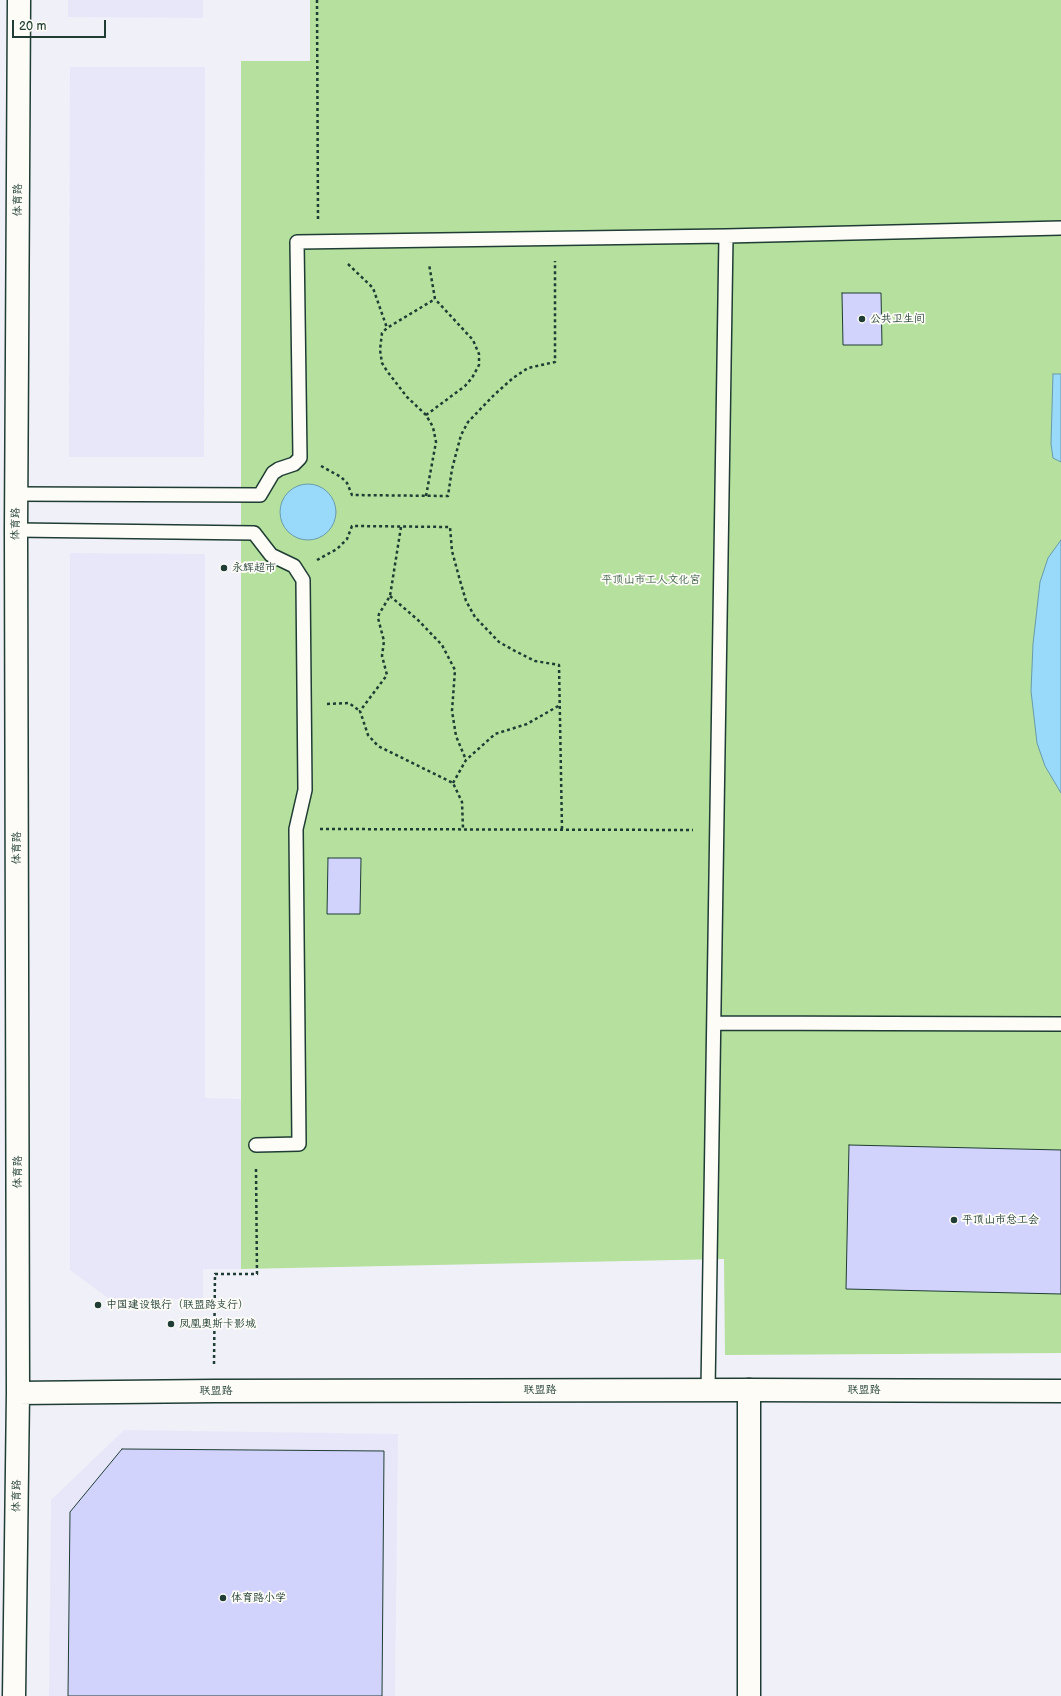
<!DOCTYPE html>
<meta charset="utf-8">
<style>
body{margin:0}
#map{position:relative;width:1061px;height:1696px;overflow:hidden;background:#f0f0f8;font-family:"Balsamiq Sans",sans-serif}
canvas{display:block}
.scale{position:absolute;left:12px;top:20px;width:94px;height:18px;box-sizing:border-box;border:2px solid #1f3d34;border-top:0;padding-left:5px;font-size:12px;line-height:14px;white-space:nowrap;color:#1f3d34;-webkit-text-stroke:3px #fdfcf7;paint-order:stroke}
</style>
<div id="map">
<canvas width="1061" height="1696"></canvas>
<div class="scale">20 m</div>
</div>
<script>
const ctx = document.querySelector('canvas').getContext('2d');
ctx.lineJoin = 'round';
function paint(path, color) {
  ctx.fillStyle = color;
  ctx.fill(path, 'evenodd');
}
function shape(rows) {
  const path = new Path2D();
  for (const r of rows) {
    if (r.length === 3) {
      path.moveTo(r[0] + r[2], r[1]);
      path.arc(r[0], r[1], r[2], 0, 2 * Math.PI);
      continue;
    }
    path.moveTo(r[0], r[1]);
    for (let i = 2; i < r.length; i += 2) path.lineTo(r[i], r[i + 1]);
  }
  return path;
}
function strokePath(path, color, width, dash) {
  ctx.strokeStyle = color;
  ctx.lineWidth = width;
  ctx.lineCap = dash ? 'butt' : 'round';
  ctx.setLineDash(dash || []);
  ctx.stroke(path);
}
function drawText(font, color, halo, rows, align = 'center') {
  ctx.font = font + ' "Balsamiq Sans","LXGW WenKai TC",sans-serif';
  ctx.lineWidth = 3.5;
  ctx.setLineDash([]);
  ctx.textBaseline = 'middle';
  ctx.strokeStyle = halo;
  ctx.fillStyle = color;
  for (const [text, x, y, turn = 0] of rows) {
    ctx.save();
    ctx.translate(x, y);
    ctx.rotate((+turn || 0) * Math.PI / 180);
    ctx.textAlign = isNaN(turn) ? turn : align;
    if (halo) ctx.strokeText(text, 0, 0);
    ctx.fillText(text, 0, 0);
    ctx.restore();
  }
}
const built = shape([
 [68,0,203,0,203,18,68,17],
 [70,67,205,67,204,457,69,457],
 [70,553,205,554,205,1098,242,1099,241,1269,203,1269,203,1299,108,1298,70,1270],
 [124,1430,398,1434,395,1696,49,1696,51,1500]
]);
const green = shape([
 [310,0,1061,0,1061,1353,725,1355,724,1259,241,1269,241,61,310,61]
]);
const water = shape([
 [1053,374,1061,374,1061,462,1053,458,1051,444,1053,374],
 [308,512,28],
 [1061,540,1061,793,1045,766,1037,743,1031,691,1033,644,1040,582,1048,558,1061,540]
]);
const building = shape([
 [842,293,881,293,882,345,843,345,842,293],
 [328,858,361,858,360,914,327,914,328,858],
 [849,1145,1061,1150,1061,1294,846,1289,849,1145],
 [122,1449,384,1451,382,1696,68,1696,70,1512,122,1449]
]);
const path = shape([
 [317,0,318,219],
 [348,264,373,288,387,328],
 [426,415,465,386,472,378,479,365,479,354,473,340,435,299],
 [321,466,341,477,347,483,352,495,448,496,452,469,461,435,468,422,494,395,513,378,528,368,555,362,555,261],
 [426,496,436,442,433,427,426,415,407,397,387,371,382,363,380,350,382,333,387,328,435,299,429,264],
 [401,527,390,596,379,614,378,618,384,641,382,656,387,675,360,711,368,735,378,746,453,783,462,802,463,829],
 [317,560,337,549,347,539,352,526,450,527,452,551,459,577,466,601,475,617,499,642,515,651,535,661,559,665,562,829],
 [390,596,418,620,442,645,455,670,452,711,456,736,466,760],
 [327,704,349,703,360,711],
 [453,783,466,760,495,734,527,724,560,705],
 [320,829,693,830],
 [214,1364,215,1274,257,1274,256,1168]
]);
const lane = shape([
 [16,494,260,495,273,473,279,469,294,464,300,458,297,242,726,236,1061,228],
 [16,530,254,533,271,555,294,566,303,580,305,790,296,829,299,1144,256,1145],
 [714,1023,1061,1024],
 [708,1390,726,236]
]);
const street = shape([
 [749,1390,749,1696]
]);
const secondary = shape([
 [18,1393,214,1391,749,1390,1061,1391],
 [14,1696,18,1393,16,530,19,0]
]);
const markers = [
 [862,319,4,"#1f3d34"],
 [224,568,4,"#1f3d34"],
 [954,1220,4,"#1f3d34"],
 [98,1305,4,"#1f3d34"],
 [171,1324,4,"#1f3d34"],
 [223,1598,4,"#1f3d34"]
];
const streetNames = [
 ["体育路",18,200,-90],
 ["体育路",16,524,-89],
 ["体育路",17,848,-90],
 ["体育路",18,1172,-90],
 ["联盟路",540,1390],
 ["联盟路",864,1390],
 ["联盟路",216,1391],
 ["体育路",17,1496,-89]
];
const poiNames = [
 ["公共卫生间",870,319],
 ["永辉超市",232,568],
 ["平顶山市总工会",962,1220],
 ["中国建设银行（联盟路支行）",106,1305],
 ["凤凰奥斯卡影城",179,1324],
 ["体育路小学",231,1598]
];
const parkNames = [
 ["平顶山市工人文化宫",651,580]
];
paint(built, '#e7e7f9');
paint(green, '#b5e09d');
paint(water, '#99dafa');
strokePath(water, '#689bab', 1);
paint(building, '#d2d3fc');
strokePath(building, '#1f3d34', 1);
strokePath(lane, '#1f3d34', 16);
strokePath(street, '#1f3d34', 25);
strokePath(secondary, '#1f3d34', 25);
strokePath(path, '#1f3d34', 2.5, [3, 3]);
strokePath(lane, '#fdfcf7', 13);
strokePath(street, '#fdfcf7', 22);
strokePath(secondary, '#fdfcf7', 22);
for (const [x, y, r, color] of markers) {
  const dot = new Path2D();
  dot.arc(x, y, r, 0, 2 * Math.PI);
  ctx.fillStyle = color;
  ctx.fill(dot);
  strokePath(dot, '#fdfcf7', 1.5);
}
drawText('11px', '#1f3d34', '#fdfcf7', streetNames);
drawText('11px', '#1f3d34', '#fdfcf7', poiNames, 'left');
drawText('11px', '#3d5e49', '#fdfcf7', parkNames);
</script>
